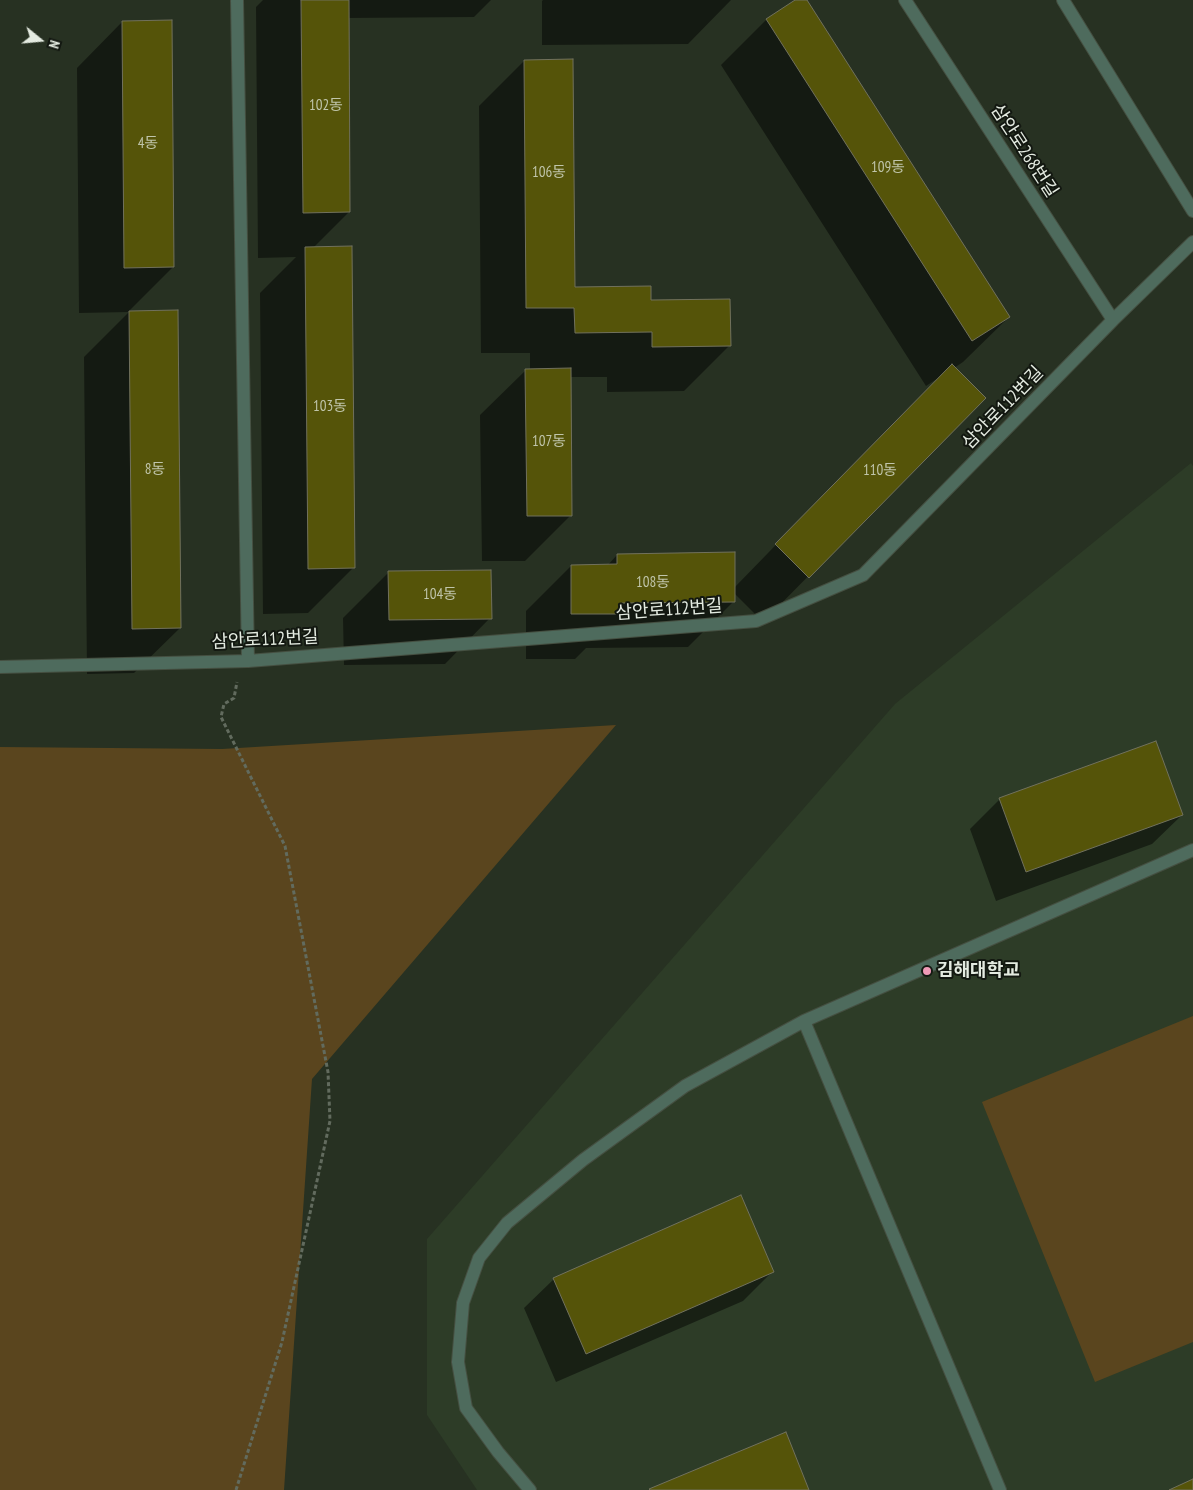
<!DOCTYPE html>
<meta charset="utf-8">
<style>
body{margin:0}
#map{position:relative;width:1193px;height:1490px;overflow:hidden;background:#273122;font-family:"PT Sans Narrow",sans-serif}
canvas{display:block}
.north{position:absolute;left:15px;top:15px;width:50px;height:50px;-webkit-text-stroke:4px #131811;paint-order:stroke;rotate:107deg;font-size:14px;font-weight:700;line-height:20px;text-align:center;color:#e4ebe1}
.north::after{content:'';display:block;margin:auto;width:18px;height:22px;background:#e4ebe1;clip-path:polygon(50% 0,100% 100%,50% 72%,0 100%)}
</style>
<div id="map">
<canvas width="1193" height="1490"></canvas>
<div class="north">N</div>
</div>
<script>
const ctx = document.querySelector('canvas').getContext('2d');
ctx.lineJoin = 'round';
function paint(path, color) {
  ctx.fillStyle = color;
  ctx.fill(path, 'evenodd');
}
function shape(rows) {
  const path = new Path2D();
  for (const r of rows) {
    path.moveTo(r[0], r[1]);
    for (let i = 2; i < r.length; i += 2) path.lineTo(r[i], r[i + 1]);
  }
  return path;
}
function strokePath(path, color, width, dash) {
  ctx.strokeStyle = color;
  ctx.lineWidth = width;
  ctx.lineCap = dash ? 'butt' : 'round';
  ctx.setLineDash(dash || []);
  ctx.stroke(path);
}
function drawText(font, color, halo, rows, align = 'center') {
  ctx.font = font + ' "PT Sans Narrow","Noto Sans KR",sans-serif';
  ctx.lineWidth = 4;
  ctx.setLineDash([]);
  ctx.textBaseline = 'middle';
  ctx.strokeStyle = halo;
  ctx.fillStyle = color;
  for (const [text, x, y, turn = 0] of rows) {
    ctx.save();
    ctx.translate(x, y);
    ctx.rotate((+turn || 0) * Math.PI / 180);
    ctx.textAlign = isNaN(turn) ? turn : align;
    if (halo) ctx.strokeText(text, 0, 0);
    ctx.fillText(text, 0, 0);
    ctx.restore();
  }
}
const built = shape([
 [1191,463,1193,466,1193,1490,477,1490,427,1415,427,1239,895,704]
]);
const green = shape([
 [616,725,312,1079,284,1490,0,1490,0,747,222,749],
 [1193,1016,1193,1342,1095,1382,982,1102]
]);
const shadow = shape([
 [263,0,491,0,474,17,347,18,349,212,313,248,353,568,308,613,263,614,260,293,296,257,258,258,256,7],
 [543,0,731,0,688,44,542,45,542,1],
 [798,0,806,0,1009,317,963,362,954,368,984,398,763,622,734,593,734,601,688,647,586,648,575,659,526,659,526,611,571,566,607,566,617,555,734,588,938,378,926,386,721,65,766,20],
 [122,22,173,267,128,312,177,311,180,628,134,673,87,674,84,357,129,312,79,313,77,68],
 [524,61,574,288,650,301,729,346,684,391,607,392,607,377,570,377,571,515,525,561,482,561,480,415,526,370,530,370,530,353,481,353,479,106],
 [389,572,490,618,445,664,344,665,343,618],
 [1000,799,1182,815,1152,844,996,901,970,829],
 [772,1272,743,1301,556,1382,524,1308,554,1279]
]);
const building = shape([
 [301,0,349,0,350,212,303,213,301,0],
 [795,0,807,0,1010,317,972,341,766,19,795,0],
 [172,20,174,267,124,268,122,21,172,20],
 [573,59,575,287,651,286,651,300,730,299,731,346,652,347,652,332,575,333,574,308,526,308,524,60,573,59],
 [352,246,355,568,308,569,305,247,352,246],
 [178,310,181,628,132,629,129,311,178,310],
 [952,364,986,398,809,578,775,544,952,364],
 [571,368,572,516,527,516,525,369,571,368],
 [735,552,735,602,622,603,622,614,571,614,571,565,617,564,617,554,735,552],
 [491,570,492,619,389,620,388,571,491,570],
 [1156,741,1183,815,1026,872,999,798,1156,741],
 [741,1195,774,1272,586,1354,553,1278,741,1195],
 [786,1432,809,1490,650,1490,649,1489,786,1432],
 [1193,1479,1193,1490,1169,1490,1193,1479]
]);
const path = shape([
 [236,1490,282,1342,330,1121,328,1072,285,846,221,717,224,704,234,698,237,682]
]);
const minor = shape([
 [237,0,248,661],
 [905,0,1113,320],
 [1063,0,1193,211],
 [0,667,248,661,756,621,863,575,1113,320,1193,242],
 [530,1490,498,1452,466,1408,458,1362,463,1303,479,1258,507,1223,583,1160,685,1086,804,1021],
 [1000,1490,804,1021,1193,850]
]);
const markers = [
 [927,971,5,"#f09ab7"]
];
const numberNames = [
 ["102동",326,106],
 ["4동",148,144],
 ["109동",888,168],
 ["106동",549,173],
 ["103동",330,407],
 ["107동",549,442],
 ["8동",155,470],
 ["110동",880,471],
 ["108동",653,583],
 ["104동",440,595]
];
const streetNames = [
 ["삼안로268번길",1024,151,57],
 ["삼안로112번길",1003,408,-46],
 ["삼안로112번길",669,610,-4],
 ["삼안로112번길",265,640,-3]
];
const poiNames = [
 ["김해대학교",937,971]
];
paint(built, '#2d3c27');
paint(green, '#5a451e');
paint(shadow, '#0007');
paint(building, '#555409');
strokePath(building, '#71715d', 1);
strokePath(minor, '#454f41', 14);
strokePath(path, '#626b5e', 3, [4, 2.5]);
strokePath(minor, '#4e6b5d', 12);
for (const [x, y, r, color] of markers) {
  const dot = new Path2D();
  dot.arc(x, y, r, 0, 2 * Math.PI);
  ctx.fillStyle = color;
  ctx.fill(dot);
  strokePath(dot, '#131811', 2);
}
drawText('15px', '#c0c5ab', null, numberNames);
drawText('18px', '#e4ebe1', '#131811', streetNames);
drawText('bold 18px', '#e4ebe1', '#131811', poiNames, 'left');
</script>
